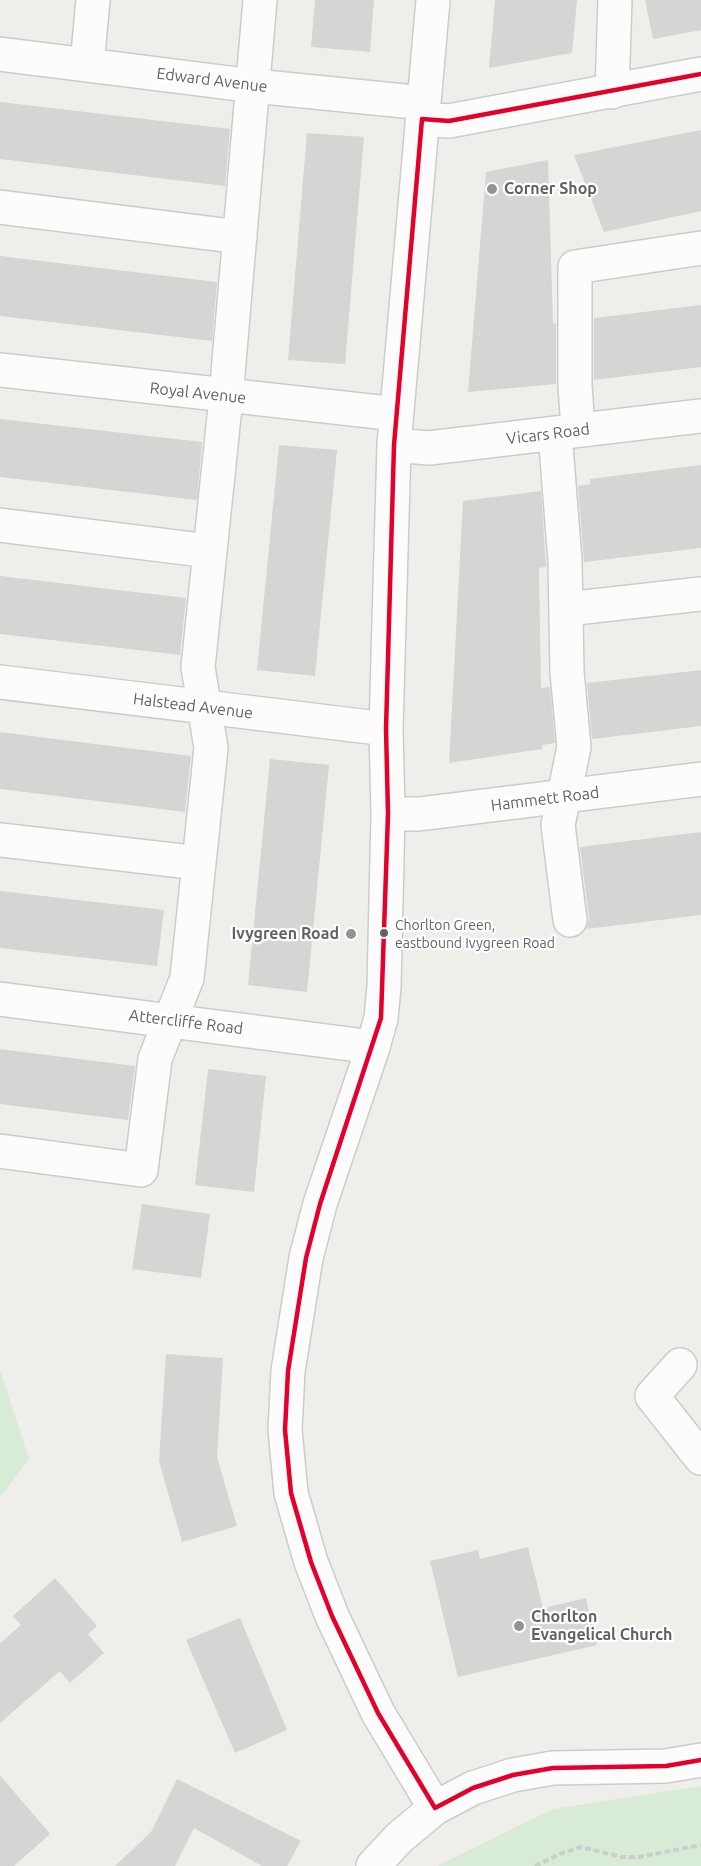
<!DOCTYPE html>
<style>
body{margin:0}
canvas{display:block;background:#efeeea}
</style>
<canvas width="701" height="1866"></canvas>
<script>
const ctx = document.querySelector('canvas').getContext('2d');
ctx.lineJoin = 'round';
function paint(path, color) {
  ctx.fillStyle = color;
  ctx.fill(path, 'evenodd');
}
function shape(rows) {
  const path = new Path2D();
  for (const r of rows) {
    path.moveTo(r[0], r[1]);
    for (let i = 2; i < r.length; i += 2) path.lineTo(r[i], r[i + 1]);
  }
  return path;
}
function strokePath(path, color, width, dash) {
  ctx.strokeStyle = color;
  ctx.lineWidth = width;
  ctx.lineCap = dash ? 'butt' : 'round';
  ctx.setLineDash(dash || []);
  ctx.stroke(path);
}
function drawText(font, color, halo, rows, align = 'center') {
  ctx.font = font + ' Ubuntu,sans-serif';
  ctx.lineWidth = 4.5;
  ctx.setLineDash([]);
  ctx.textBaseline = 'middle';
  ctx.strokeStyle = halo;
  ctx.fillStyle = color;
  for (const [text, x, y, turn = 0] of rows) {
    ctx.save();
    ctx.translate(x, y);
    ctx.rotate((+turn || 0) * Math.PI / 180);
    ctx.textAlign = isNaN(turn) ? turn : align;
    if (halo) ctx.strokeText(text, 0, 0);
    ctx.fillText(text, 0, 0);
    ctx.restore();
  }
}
const green = shape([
 [0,1371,29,1459,0,1498],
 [701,1786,701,1866,437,1866,553,1809]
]);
const building = shape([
 [315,0,374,0,370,52,311,47],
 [495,0,577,0,572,53,489,68],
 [645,0,701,0,701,30,653,39],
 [0,102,230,129,225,186,0,159],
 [701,130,701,211,604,232,574,155],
 [307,133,364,137,345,364,288,360],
 [548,160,553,324,556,323,556,384,468,392,486,172],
 [0,256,217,282,212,341,0,316],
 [701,305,701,367,594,380,594,318],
 [0,419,202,442,197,500,0,477],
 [279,445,337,450,315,676,257,670],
 [701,465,701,548,584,562,578,486,590,484,590,479],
 [541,491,546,567,539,568,541,688,550,687,555,743,542,745,542,749,449,763,463,501],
 [0,576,186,598,180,655,0,634],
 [701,670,701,726,592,739,587,683],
 [0,732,191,756,185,812,0,789],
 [270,759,329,765,307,992,248,985],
 [701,832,701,915,586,929,589,918,580,847],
 [0,891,164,910,157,966,0,948],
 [0,1049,135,1066,128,1120,0,1104],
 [208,1069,266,1076,254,1192,195,1185],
 [142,1204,210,1214,201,1278,132,1269],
 [166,1354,223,1358,217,1457,237,1526,182,1542,159,1461],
 [528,1547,543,1608,586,1598,597,1645,458,1677,430,1561,478,1550,480,1559],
 [55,1578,97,1626,88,1634,104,1653,70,1683,60,1671,0,1723,0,1643,21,1625,13,1616],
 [240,1618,287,1730,235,1753,186,1640],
 [0,1775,50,1834,14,1866,0,1866],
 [177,1779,301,1841,287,1866,262,1866,194,1828,175,1866,115,1866,151,1832]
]);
const path = shape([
 [535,1866,560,1854,581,1847,621,1857,639,1857,701,1845]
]);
const minor = shape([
 [433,0,394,445,386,729,388,814,384,987,381,1018,373,1047,320,1204,306,1258,288,1371,285,1430,291,1493,311,1562,332,1616,378,1713,435,1808],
 [0,54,254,86,424,103],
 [87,65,93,0],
 [612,92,615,0],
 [422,119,449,121,701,74],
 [0,207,240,237],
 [0,370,397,414],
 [578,430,575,385,575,267,701,248],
 [555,433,565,561,567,672,574,747,558,825,570,920],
 [394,445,429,448,701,416],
 [0,525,210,551],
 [567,609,701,594],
 [0,682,386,729],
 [388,814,419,814,701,779],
 [0,840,199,863],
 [0,999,373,1047],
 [0,1151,141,1170,155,1059,187,978,211,748,198,667,226,397,260,0],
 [680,1365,652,1396,701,1458],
 [373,1866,399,1838,435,1808,473,1788,513,1775,553,1768,666,1766,701,1760]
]);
const bus1 = shape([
 [701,74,449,121,422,119,394,445,386,729,388,814,381,1018,320,1204,306,1258,288,1371,285,1430,291,1493,311,1562,332,1616,378,1713,435,1808,473,1788,513,1775,553,1768,666,1766,701,1760]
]);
const markers = [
 [492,189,6,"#919496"],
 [384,933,5,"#5f6368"],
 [351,934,6,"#919496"],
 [519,1626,6,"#919496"]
];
const busNames = [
 ["Chorlton Green,",395,925],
 ["eastbound Ivygreen Road",395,943]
];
const streetNames = [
 ["Edward Avenue",212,80,7],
 ["Royal Avenue",198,393,6],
 ["Vicars Road",548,434,-7],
 ["Halstead Avenue",193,706,7],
 ["Hammett Road",545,799,-7],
 ["Attercliffe Road",186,1022,7]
];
const poiNames = [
 ["Corner Shop",504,189],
 ["Ivygreen Road",339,934,"right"],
 ["Chorlton",531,1617],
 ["Evangelical Church",531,1635]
];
paint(green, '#d8ebd6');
paint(building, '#d6d5d3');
strokePath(minor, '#cbcccc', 36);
strokePath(path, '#cacfcc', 4, [6, 3]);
strokePath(minor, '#fdfcfc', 33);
strokePath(bus1, '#e4002b', 4.5);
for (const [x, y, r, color] of markers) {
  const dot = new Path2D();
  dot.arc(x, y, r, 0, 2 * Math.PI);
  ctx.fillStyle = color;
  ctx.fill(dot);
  strokePath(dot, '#fff', 2);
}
drawText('14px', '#5f6368', '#fff', busNames, 'left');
drawText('16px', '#5f6368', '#fff', streetNames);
drawText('bold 16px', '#5f6368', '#fff', poiNames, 'left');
</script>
